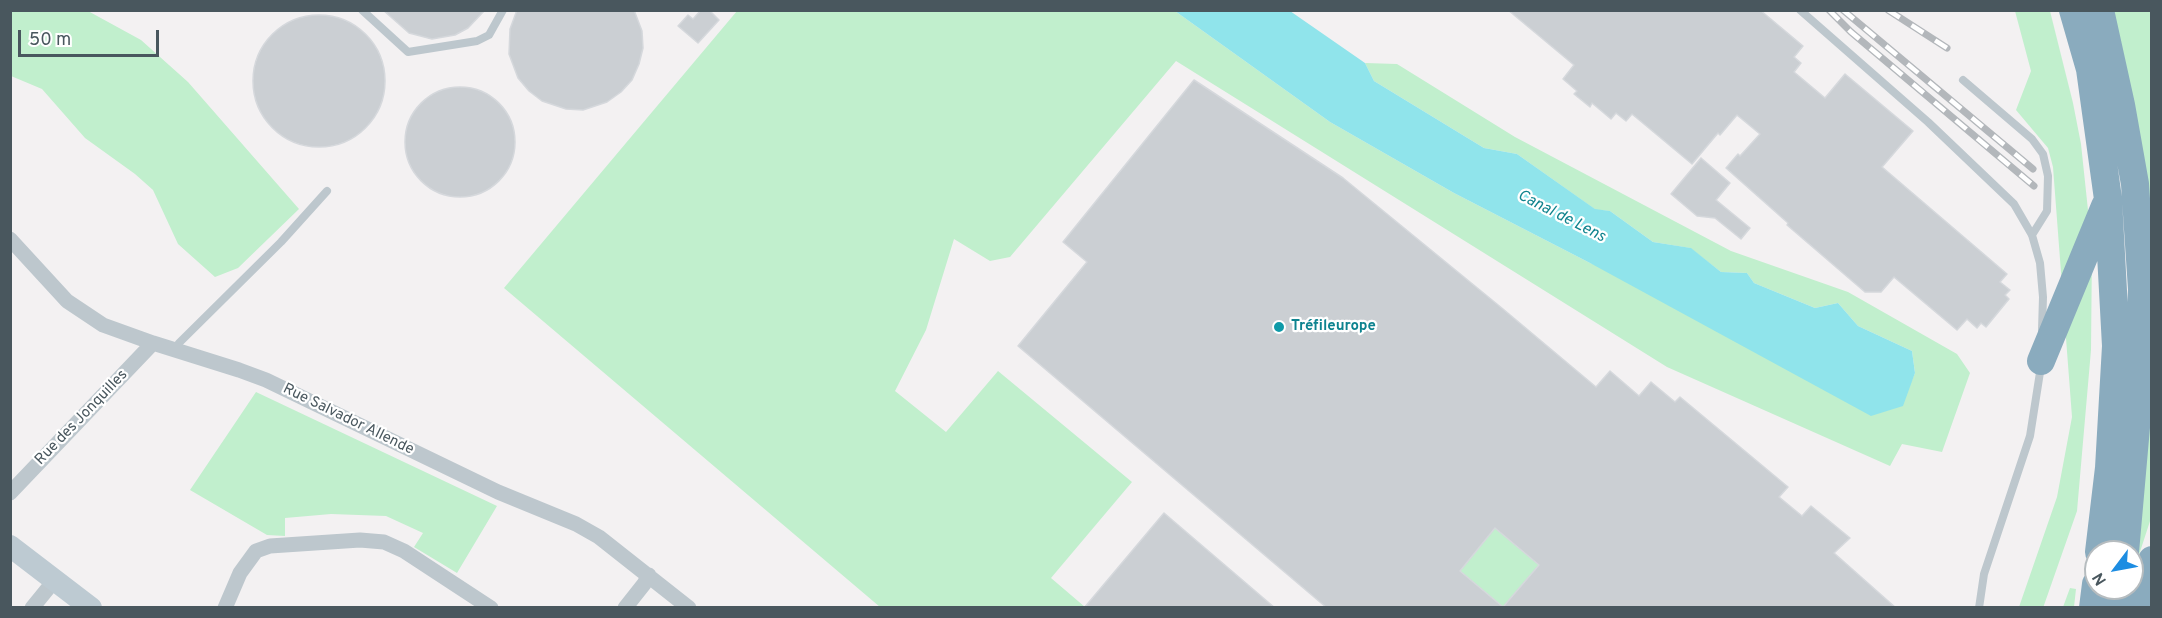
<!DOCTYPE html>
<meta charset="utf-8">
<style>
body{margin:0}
#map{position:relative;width:2162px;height:618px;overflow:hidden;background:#f3f1f2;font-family:Overpass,sans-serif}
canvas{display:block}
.frame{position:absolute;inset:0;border:12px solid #49575e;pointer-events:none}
.north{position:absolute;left:2084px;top:540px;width:60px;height:60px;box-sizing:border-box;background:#fff;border:2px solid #b6bcbf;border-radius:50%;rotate:238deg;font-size:16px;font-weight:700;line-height:24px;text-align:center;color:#49575e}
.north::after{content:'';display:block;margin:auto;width:21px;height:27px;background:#1d8de2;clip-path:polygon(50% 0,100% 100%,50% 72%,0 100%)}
.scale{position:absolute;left:18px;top:30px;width:141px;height:27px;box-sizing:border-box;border:3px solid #49575e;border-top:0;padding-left:8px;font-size:18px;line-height:21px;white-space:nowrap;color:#49575e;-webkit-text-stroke:4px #fff;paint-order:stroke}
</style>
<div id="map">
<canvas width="2162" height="618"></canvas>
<div class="frame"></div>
<div class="north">N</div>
<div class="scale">50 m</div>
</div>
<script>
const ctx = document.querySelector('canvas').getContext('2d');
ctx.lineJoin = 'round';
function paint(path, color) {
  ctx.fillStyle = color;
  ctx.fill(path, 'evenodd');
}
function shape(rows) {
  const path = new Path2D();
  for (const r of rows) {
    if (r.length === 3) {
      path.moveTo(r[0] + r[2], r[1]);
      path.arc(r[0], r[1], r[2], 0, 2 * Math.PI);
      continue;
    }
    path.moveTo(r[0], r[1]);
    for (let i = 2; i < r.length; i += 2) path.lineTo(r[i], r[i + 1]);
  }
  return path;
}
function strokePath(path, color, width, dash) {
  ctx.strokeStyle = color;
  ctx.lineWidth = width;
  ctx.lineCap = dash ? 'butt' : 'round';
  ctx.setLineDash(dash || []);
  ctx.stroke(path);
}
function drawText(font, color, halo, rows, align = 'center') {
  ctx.font = font + ' Overpass,sans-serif';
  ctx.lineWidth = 4.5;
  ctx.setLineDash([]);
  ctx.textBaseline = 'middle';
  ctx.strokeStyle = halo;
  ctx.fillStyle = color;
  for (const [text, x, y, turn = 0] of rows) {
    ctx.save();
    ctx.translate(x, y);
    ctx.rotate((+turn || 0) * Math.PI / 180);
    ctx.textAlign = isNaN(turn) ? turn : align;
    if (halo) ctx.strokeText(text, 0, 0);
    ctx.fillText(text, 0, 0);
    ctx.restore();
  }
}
const green = shape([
 [10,11,88,11,141,40,188,82,299,209,238,268,215,277,178,244,153,190,135,174,85,138,42,89,11,76],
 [737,11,1175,11,1330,122,1454,193,1590,263,1908,389,1915,373,1912,351,1858,326,1838,303,1815,308,1754,283,1747,273,1721,272,1690,248,1653,242,1610,211,1596,210,1517,154,1484,148,1374,81,1365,63,1397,64,1515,137,1731,251,1848,292,1957,354,1970,373,1942,452,1902,444,1890,466,1667,367,1176,61,1010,257,990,261,954,239,926,330,895,391,946,432,998,371,1132,482,1051,578,1085,607,880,607,504,288],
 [2015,11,2050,11,2073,103,2081,144,2092,248,2091,350,2077,511,2043,608,2019,607,2057,497,2072,417,2053,167,2048,148,2016,110,2031,71],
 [2106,11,2151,11,2152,515,2137,561,2149,397],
 [256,392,497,506,457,573,414,547,423,533,386,516,331,514,285,518,285,536,267,535,190,490],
 [1495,528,1539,565,1503,607,1460,571],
 [2070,588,2076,589,2074,607,2063,607]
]);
const water = shape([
 [1175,11,1290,11,1365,63,1374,81,1484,148,1517,154,1595,209,1610,211,1653,242,1691,248,1721,272,1747,273,1754,283,1815,308,1838,303,1858,326,1912,351,1915,373,1903,406,1871,416,1590,263,1454,193,1330,122]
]);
const building = shape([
 [383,10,485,10,468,28,455,35,432,39,409,33,383,10],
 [517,10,634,10,642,31,643,48,639,64,632,80,621,92,607,102,583,110,566,109,542,101,529,91,518,78,509,54,510,29,517,10],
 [701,10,709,10,719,20,698,43,678,26,688,15,693,19,701,10],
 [1508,10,1760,10,1803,46,1794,57,1801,63,1794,72,1825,98,1845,74,1913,131,1882,167,2007,274,2000,282,2010,290,2005,295,2009,299,1986,327,1981,323,1977,328,1967,319,1957,330,1894,277,1881,292,1865,292,1787,225,1788,223,1726,168,1738,154,1740,156,1760,134,1737,115,1720,135,1718,133,1692,164,1632,114,1626,121,1616,113,1611,119,1592,103,1590,107,1574,94,1577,91,1563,79,1574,65,1508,10],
 [319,81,66],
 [1194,80,1343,178,1503,309,1596,387,1610,371,1639,396,1651,382,1675,402,1680,397,1788,487,1779,497,1802,516,1811,506,1850,538,1834,553,1896,608,1327,608,1018,346,1087,262,1063,242,1194,80],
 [1495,528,1539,565,1503,607,1460,571,1495,528],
 [460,142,55],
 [1701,158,1730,183,1716,200,1750,228,1741,239,1715,218,1697,216,1671,194,1701,158],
 [1164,513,1275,608,1084,608,1164,513]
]);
const lane = shape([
 [362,10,408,52,477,41,489,35,503,10],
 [1800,10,1928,122,2014,204,2032,235,2040,263,2043,297,2042,330],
 [1963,80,2032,139,2043,154,2048,176,2047,211,2032,235],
 [175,350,179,343,281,242,327,191],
 [1979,608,1984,574,2030,436,2041,366]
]);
const street = shape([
 [10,239,67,301,103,325,153,343,239,370,266,380,498,492,576,524,599,537,689,608],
 [10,493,153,343],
 [32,608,54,581],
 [225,608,240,573,256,551,270,546,360,540,384,542,404,551,491,608],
 [625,608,644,584,649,575]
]);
const secondary = shape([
 [10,546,91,608]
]);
const highway = shape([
 [2073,10,2090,69,2108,199,2116,346,2109,468,2099,552],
 [2100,10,2121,105,2135,184,2142,289,2139,393,2125,552],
 [2041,361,2105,206],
 [2093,608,2096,584],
 [2119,608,2122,588],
 [2140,608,2152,560]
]);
const rail = shape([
 [1829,10,1851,32,2034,186],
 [1843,10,2033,169],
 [1888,10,1947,48]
]);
const markers = [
 [1279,327,6,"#0f9aa8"]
];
const cultureNames = [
 ["Tréfileurope",1291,327]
];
const streetNames = [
 ["Rue des Jonquilles",82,418,-46],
 ["Rue Salvador Allende",348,420,26]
];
const waterNames = [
 ["Canal de Lens",1561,217,27]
];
paint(green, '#c1efcd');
paint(water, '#90e4eb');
paint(building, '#cbcfd3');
strokePath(building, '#d5d8dc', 1.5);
strokePath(lane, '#bdc7cd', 8);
strokePath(street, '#bdc7cd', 15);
strokePath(secondary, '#bdcad2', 22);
strokePath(highway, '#8aabbe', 28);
strokePath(rail, '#b3b7bb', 7);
strokePath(rail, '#fff', 4.5, [14]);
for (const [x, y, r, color] of markers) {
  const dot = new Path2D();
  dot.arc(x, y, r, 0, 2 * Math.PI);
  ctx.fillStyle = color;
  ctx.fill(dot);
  strokePath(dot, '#fff', 2);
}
drawText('bold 15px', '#0d838f', '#fff', cultureNames, 'left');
drawText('15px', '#49575e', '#fff', streetNames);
drawText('italic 16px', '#0f838d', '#fff', waterNames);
</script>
